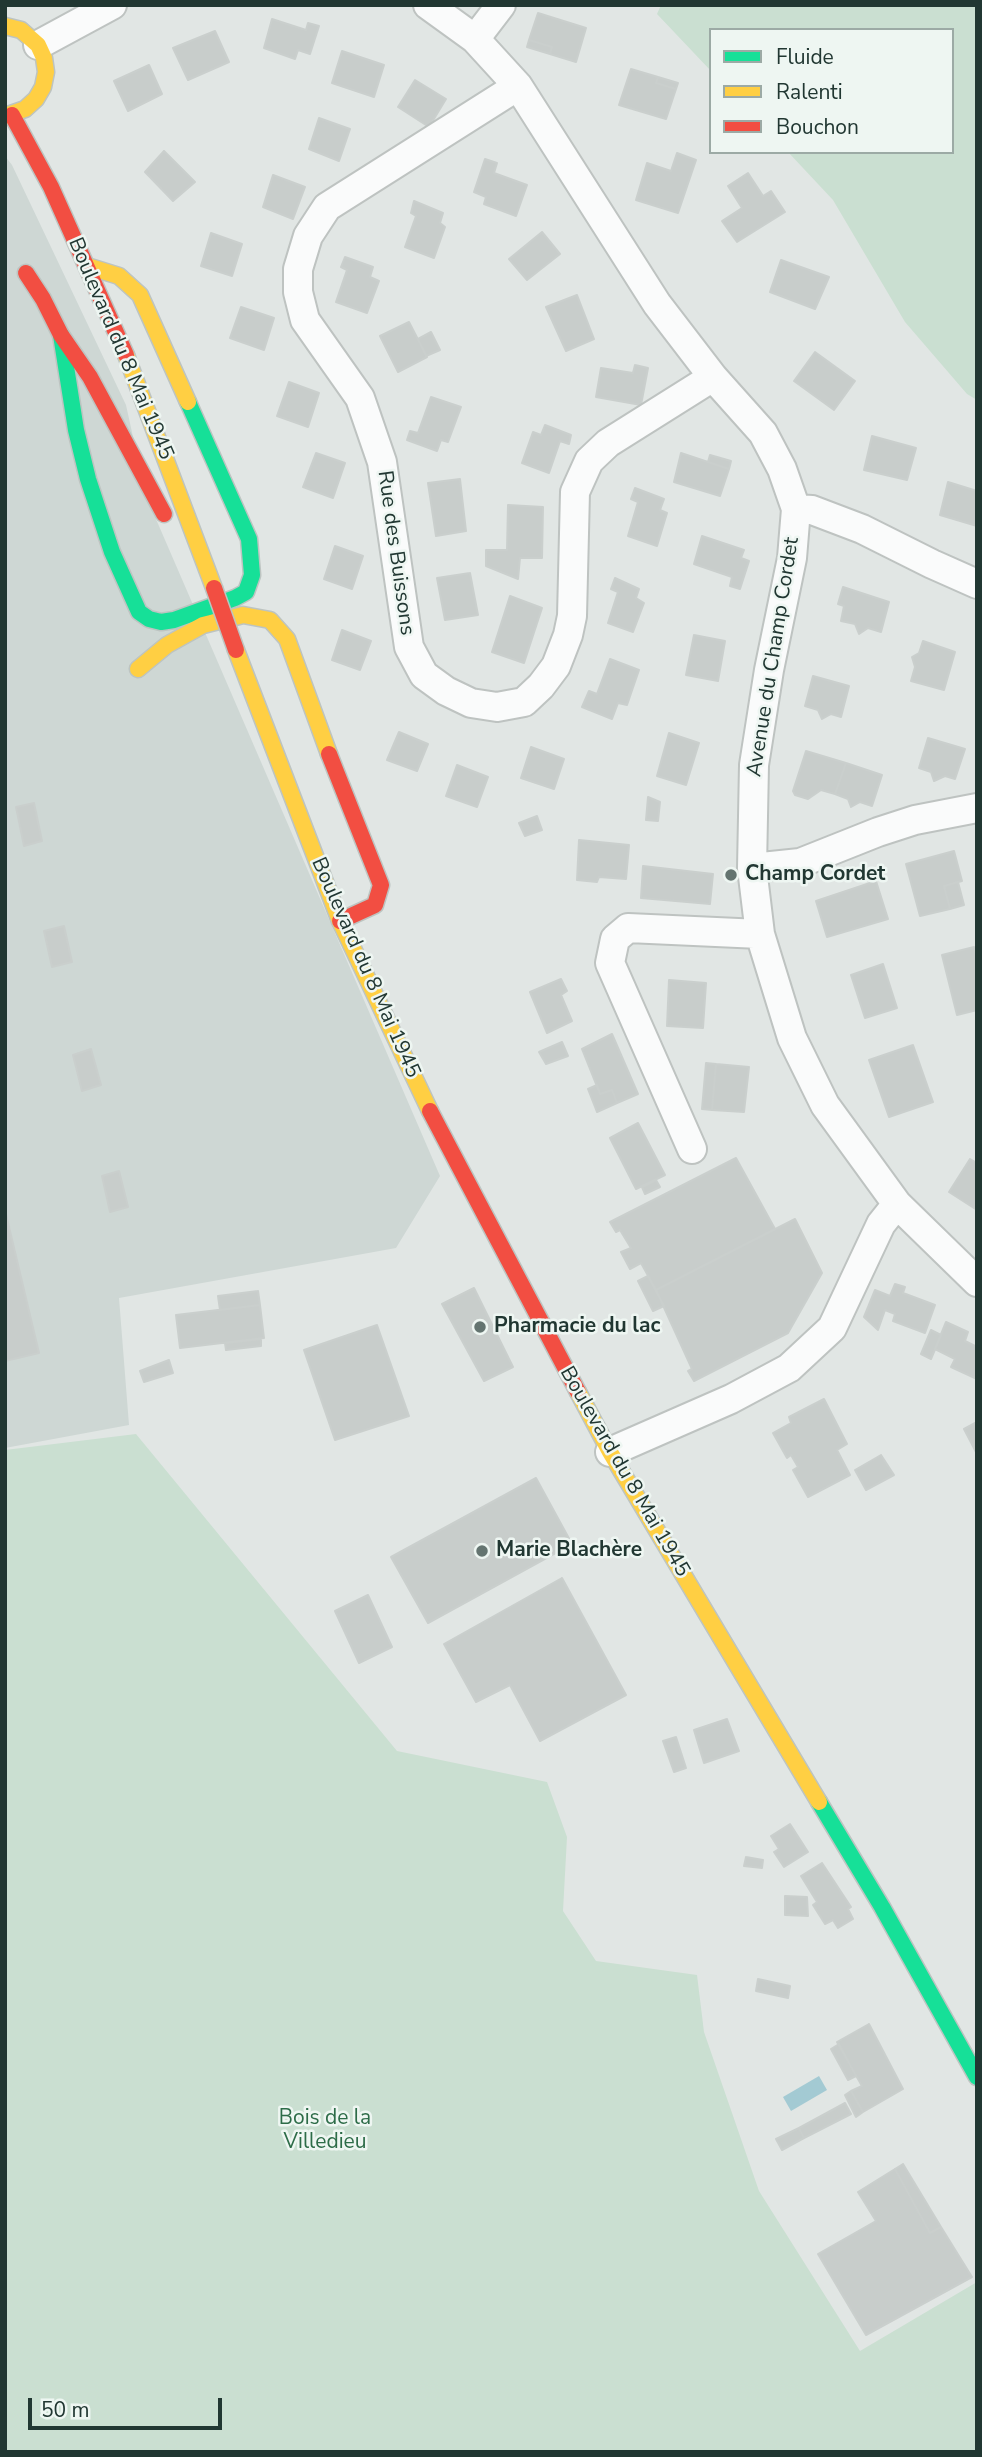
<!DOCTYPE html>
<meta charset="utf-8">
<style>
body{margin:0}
#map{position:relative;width:982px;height:2457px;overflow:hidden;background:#e1e6e4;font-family:"Nunito Sans",sans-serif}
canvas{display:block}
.frame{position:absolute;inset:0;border:7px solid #213732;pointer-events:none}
.legend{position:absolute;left:709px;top:28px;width:245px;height:126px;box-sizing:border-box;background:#eef6f2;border:2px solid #9caaa5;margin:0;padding:9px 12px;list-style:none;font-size:21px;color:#213732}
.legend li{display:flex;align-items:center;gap:14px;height:35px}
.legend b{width:35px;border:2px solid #9caaa5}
.scale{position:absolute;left:28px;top:2398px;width:194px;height:32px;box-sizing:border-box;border:4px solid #213732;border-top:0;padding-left:9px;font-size:21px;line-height:24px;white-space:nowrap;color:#213732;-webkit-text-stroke:5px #eef6f2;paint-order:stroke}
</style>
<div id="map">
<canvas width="982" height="2457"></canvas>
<div class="frame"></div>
<ul class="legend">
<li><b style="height:9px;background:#16e098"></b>Fluide</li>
<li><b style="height:9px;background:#ffcf43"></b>Ralenti</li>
<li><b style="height:9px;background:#f24e42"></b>Bouchon</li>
</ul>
<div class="scale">50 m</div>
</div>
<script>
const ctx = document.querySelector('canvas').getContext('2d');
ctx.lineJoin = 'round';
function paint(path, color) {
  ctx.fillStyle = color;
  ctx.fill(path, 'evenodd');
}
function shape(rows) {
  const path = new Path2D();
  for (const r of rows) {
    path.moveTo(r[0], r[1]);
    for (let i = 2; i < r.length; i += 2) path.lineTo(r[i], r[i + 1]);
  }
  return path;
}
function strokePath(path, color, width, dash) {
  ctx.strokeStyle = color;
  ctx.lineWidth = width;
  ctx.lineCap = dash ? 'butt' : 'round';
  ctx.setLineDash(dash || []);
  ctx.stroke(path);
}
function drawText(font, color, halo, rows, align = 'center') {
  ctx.font = font + ' "Nunito Sans",sans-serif';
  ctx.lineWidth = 5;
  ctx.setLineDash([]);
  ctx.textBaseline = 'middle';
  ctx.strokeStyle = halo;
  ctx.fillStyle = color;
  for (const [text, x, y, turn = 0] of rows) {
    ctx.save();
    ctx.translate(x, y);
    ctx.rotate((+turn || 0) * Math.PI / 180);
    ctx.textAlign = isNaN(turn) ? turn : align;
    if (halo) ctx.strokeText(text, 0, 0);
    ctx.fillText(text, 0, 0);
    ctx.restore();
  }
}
const built = shape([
 [5,156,12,165,126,405,146,496,440,1176,396,1248,119,1298,129,1425,5,1448]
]);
const green = shape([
 [661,5,977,5,977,400,967,394,905,322,833,200,788,152,952,152,952,30,711,30,711,71,657,14],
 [136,1434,397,1751,547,1782,567,1837,563,1911,596,1961,697,1975,704,2032,759,2191,860,2351,977,2282,977,2452,5,2452,5,1450]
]);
const water = shape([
 [819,2076,827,2090,791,2111,783,2097]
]);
const building = shape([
 [538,13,586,28,576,62,550,54,552,47,529,40,538,13],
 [272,19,306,30,308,23,319,26,310,54,298,50,295,59,264,48,272,19],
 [215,31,229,62,188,80,173,48,215,31],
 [529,40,552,47,550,54,527,47,529,40],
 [342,51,384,65,374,97,332,83,342,51],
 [149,65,162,94,128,111,114,81,149,65],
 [631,69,658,77,656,83,676,89,666,119,619,105,631,69],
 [658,77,678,83,676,89,656,83,658,77],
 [415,80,446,99,429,127,398,107,415,80],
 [319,118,350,129,339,161,309,149,319,118],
 [164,151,195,182,173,201,145,172,164,151],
 [677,153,696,160,678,213,636,200,647,163,671,171,677,153],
 [485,159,497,163,494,173,527,185,516,216,484,204,486,197,474,192,485,159],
 [748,173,763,196,771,191,785,212,737,242,722,221,742,208,728,186,748,173],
 [273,175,305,187,293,219,263,207,273,175],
 [414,201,443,213,440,223,445,227,434,258,405,247,416,216,411,213,414,201],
 [542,232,560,254,527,280,509,259,542,232],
 [211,233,242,244,232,276,201,266,211,233],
 [345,257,373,267,370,277,379,281,367,313,336,302,347,270,341,267,345,257],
 [781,260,829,277,815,309,770,292,781,260],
 [577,295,594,339,566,351,546,307,577,295],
 [241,307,274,318,264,350,230,338,241,307],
 [409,322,427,357,398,372,380,336,409,322],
 [431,332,440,350,426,356,418,339,431,332],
 [815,352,855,381,834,410,794,381,815,352],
 [635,365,648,368,641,405,596,397,601,368,633,373,635,365],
 [289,382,319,393,308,427,277,416,289,382],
 [431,397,461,407,448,442,441,440,437,451,407,440,410,431,418,433,431,397],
 [545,425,571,435,569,444,560,441,549,473,522,463,533,432,541,435,545,425],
 [872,436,916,448,907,480,864,470,872,436],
 [316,453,345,463,333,498,303,487,316,453],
 [681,453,729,469,720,496,674,482,681,453],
 [710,455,731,461,729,469,708,462,710,455],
 [460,479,466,531,436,536,428,483,460,479],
 [948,482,977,491,977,526,940,515,948,482],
 [635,488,664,499,660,510,667,513,657,546,628,536,638,502,631,499,635,488],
 [508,505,543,507,542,558,520,558,518,579,486,566,486,550,507,550,508,505],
 [702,536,744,550,741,558,749,561,740,589,730,586,732,577,694,564,702,536],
 [335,546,363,556,352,589,324,579,335,546],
 [470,573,478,615,445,620,437,578,470,573],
 [615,578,639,589,636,598,644,603,633,632,608,623,618,592,611,589,615,578],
 [843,587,889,602,881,632,868,628,859,634,855,624,841,621,844,606,838,604,843,587],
 [510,596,542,608,524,663,492,652,510,596],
 [342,630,371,641,360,670,332,660,342,630],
 [694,635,725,641,718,681,686,675,694,635],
 [923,641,955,652,944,690,911,681,915,667,912,657,919,653,923,641],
 [610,659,639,670,627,705,618,703,612,719,582,707,589,691,597,694,610,659],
 [813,676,849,686,841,717,831,714,822,719,818,710,805,706,813,676],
 [399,732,428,744,417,771,387,760,399,732],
 [669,733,699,743,686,785,657,776,669,733],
 [928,738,965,749,955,779,945,776,934,781,931,772,919,768,928,738],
 [531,747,564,759,554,789,521,778,531,747],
 [806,751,846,763,835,794,821,790,808,799,795,795,793,791,806,751],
 [846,763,882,775,872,806,860,802,851,807,848,799,835,794,846,763],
 [457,765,488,777,477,807,446,796,457,765],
 [648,797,660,802,658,821,646,820,648,797],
 [34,803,42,841,24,846,16,807,34,803],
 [537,816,542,830,525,836,519,823,537,816],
 [579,840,629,845,626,879,599,877,597,882,577,880,579,840],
 [954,851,962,881,944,886,950,909,920,916,906,864,954,851],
 [643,866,713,874,710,904,641,898,643,866],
 [876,881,888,919,827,937,816,901,876,881],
 [958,882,964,905,950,909,944,886,958,882],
 [64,926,72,962,52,967,44,931,64,926],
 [974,947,977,957,977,1010,957,1015,942,955,974,947],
 [883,964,897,1008,865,1018,851,975,883,964],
 [561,979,567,991,561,995,572,1021,547,1033,530,992,561,979],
 [669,980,706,983,703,1028,667,1026,669,980],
 [612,1034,638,1094,617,1103,612,1090,600,1094,582,1049,612,1034],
 [562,1042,568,1056,546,1064,539,1052,562,1042],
 [913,1045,933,1102,889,1117,869,1060,913,1045],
 [91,1049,101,1085,82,1091,73,1055,91,1049],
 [706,1063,716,1064,712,1110,702,1109,706,1063],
 [716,1064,749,1067,744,1112,712,1110,716,1064],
 [597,1085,600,1094,612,1090,617,1103,597,1112,588,1089,597,1085],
 [638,1123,665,1175,636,1189,610,1138,638,1123],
 [736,1158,775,1229,656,1290,641,1263,630,1269,621,1252,631,1248,620,1230,616,1232,610,1222,736,1158],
 [970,1159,977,1163,977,1210,949,1192,970,1159],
 [119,1171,128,1207,110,1212,102,1176,119,1171],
 [656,1180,660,1187,645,1194,642,1187,656,1180],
 [5,1210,39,1353,5,1361,5,1210],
 [795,1219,822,1273,788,1333,694,1381,688,1371,692,1369,656,1290,795,1219],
 [648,1276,664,1306,653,1311,638,1281,648,1276],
 [895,1284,905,1287,903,1293,935,1305,925,1333,893,1321,895,1314,885,1310,878,1330,864,1317,875,1290,890,1296,895,1284],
 [474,1288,513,1367,484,1381,442,1304,474,1288],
 [258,1291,260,1305,220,1310,218,1296,258,1291],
 [260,1305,264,1338,180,1348,176,1315,260,1305],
 [946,1322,968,1332,965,1341,977,1347,977,1379,951,1367,955,1359,935,1349,946,1322],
 [377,1325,409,1416,335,1440,304,1350,377,1325],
 [931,1330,941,1335,931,1359,921,1354,931,1330],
 [261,1339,261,1346,226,1350,225,1343,261,1339],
 [169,1360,173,1373,144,1382,140,1371,169,1360],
 [824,1399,847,1444,837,1450,850,1475,808,1497,793,1470,798,1467,791,1455,787,1458,773,1433,791,1423,789,1417,824,1399],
 [977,1422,977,1454,964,1429,977,1422],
 [881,1455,894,1475,866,1490,855,1470,881,1455],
 [536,1478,572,1544,428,1623,391,1557,536,1478],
 [562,1578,626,1695,540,1741,510,1685,476,1702,444,1644,562,1578],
 [368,1595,392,1647,359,1663,335,1611,368,1595],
 [727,1719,739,1751,704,1763,694,1730,727,1719],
 [676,1737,686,1768,674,1772,663,1741,676,1737],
 [790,1824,808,1852,784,1867,774,1852,779,1849,771,1836,790,1824],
 [746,1857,763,1860,762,1868,744,1866,746,1857],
 [822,1863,851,1907,848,1909,853,1919,838,1928,833,1920,825,1924,813,1905,817,1902,801,1876,822,1863],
 [785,1896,807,1897,808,1916,785,1915,785,1896],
 [758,1979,790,1986,788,1998,756,1991,758,1979],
 [869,2024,903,2089,863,2112,851,2091,862,2086,837,2042,869,2024],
 [839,2044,856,2076,848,2080,831,2049,839,2044],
 [851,2091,863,2112,856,2117,845,2095,851,2091],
 [845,2103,851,2114,804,2138,799,2128,845,2103],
 [799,2128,804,2138,782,2150,776,2139,799,2128],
 [903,2164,941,2227,930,2233,895,2169,903,2164],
 [895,2169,930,2233,941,2227,972,2277,866,2335,818,2254,876,2221,858,2192,895,2169]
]);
const street = shape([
 [428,5,475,39,518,86,657,304,713,377,763,433,782,469,796,509,792,558,769,670,754,765,752,868,760,934,792,1038,825,1105,897,1204,977,1282],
 [475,39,501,5],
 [38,45,112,5],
 [518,86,327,207,308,236,298,269,298,292,305,320,360,398,382,462,409,647,424,675,446,691,471,703,497,707,524,702,541,686,556,666,568,635,572,616,575,492,589,461,608,443,713,377],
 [796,509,812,510,862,529,932,564,977,584],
 [752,868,800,863,878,832,915,820,977,808],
 [692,1149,610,963,615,939,628,928,760,934],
 [610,1452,731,1399,789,1368,832,1328,881,1224,897,1204]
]);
const fast = shape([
 [61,335,76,430,88,479,112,552,139,612,149,619,161,622,174,620,235,598,246,592,252,575,249,539,188,402],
 [819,1802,882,1907,977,2077]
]);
const slow = shape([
 [5,26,21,30,38,45,44,58,46,72,43,87,36,99,25,109,5,116],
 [87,266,119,276,140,295,188,402],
 [126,355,214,588],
 [236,650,340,921,430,1111],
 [138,669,167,645,203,625,243,615,270,620,287,639,329,754],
 [578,1392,610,1452,819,1802]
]);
const jam = shape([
 [12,115,51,187,126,355],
 [26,273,43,299,61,335,90,377,164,514],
 [329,754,381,885,375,905,340,921],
 [430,1111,578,1392]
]);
const jamBridge = shape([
 [214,588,236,650]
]);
const markers = [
 [731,875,7,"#647470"],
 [480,1327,7,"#647470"],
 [482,1551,7,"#647470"]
];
const streetNames = [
 ["Boulevard du 8 Mai 1945",120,349,67],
 ["Rue des Buissons",395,553,82],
 ["Avenue du Champ Cordet",774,657,-81],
 ["Boulevard du 8 Mai 1945",365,968,66],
 ["Boulevard du 8 Mai 1945",624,1472,60]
];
const poiNames = [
 ["Champ Cordet",745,875],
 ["Pharmacie du lac",494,1327],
 ["Marie Blachère",496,1551]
];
const parkNames = [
 ["Bois de la",325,2119],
 ["Villedieu",325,2143]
];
paint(built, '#ced7d4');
paint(green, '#cadfd1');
paint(water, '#a3cad3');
paint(building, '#c8cdcb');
strokePath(building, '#cacfcd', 2);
strokePath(street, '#bec3c1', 32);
strokePath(fast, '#bdc4c1', 19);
strokePath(slow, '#bdc4c1', 19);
strokePath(jam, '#bdc4c1', 19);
strokePath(street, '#fafbfb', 28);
strokePath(fast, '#16e098', 16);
strokePath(slow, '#ffcf43', 16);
strokePath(jam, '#f24e42', 16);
strokePath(jamBridge, '#bdc4c1', 19, []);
strokePath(jamBridge, '#f24e42', 16);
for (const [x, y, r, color] of markers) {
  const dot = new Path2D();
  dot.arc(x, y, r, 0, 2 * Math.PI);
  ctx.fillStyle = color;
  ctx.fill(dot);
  strokePath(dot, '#eef6f2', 2.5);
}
drawText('21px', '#213732', '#eef6f2', streetNames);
drawText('bold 21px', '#213732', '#eef6f2', poiNames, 'left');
drawText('21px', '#2d6c48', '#eef6f2', parkNames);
</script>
